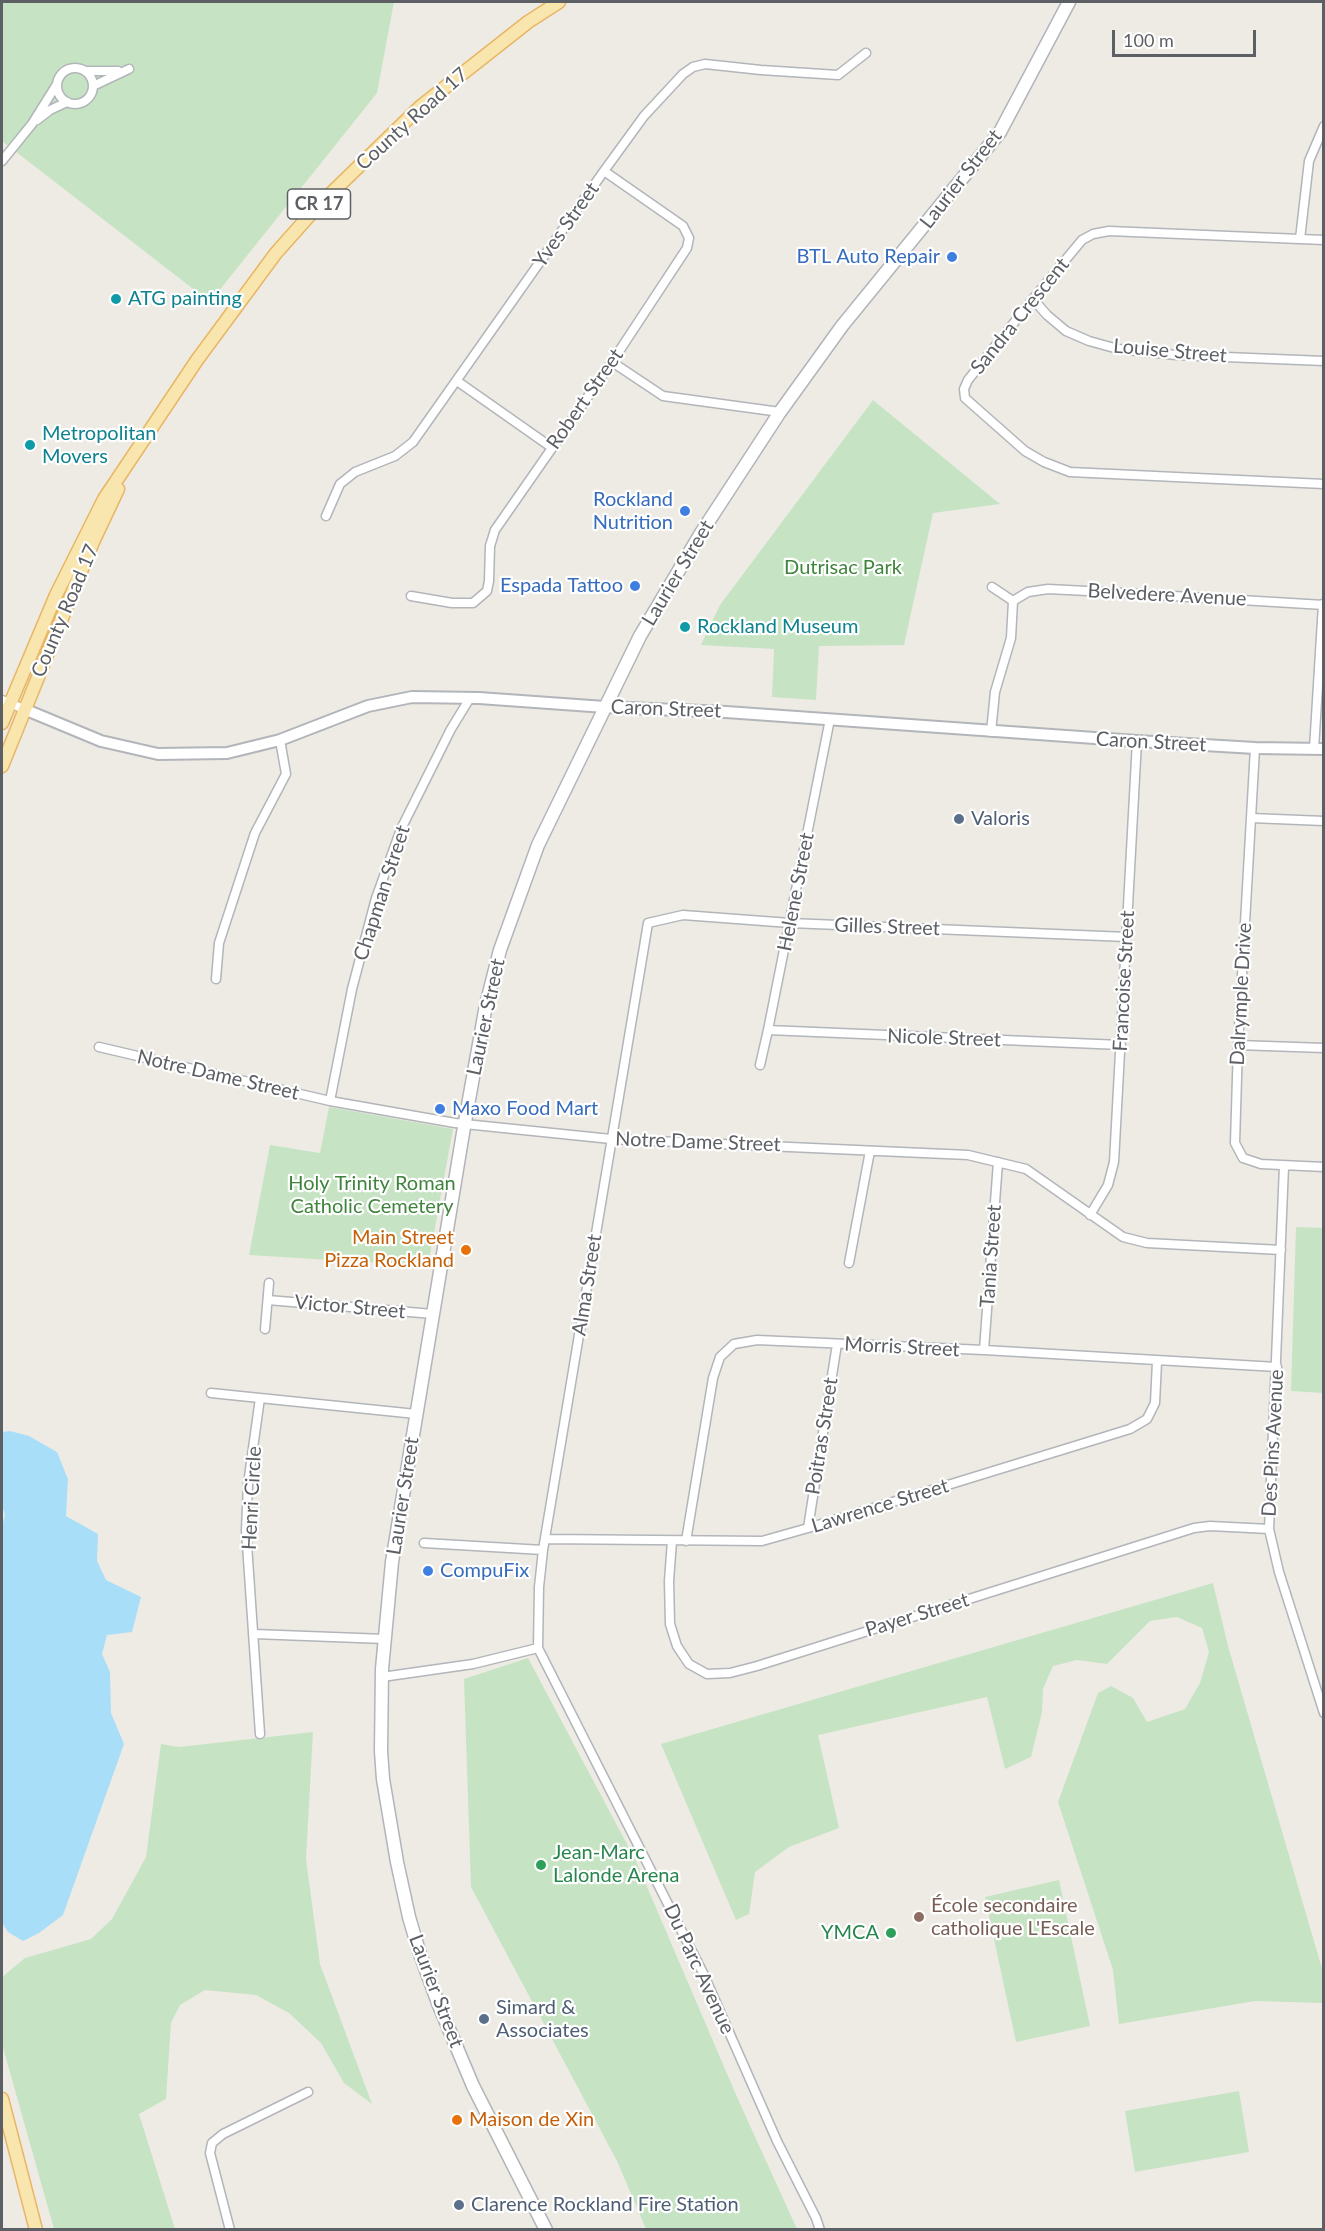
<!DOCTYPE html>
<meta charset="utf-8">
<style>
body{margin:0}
#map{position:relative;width:1325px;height:2231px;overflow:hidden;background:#eeebe5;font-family:Lato,sans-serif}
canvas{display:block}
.frame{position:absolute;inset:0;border:3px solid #5c6064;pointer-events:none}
.scale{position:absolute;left:1112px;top:30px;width:144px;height:27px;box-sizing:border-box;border:3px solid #5c6064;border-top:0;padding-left:8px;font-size:18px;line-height:21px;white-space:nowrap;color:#5c6064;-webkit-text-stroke:4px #fff;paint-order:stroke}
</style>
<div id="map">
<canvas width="1325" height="2231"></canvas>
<div class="frame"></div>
<div class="scale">100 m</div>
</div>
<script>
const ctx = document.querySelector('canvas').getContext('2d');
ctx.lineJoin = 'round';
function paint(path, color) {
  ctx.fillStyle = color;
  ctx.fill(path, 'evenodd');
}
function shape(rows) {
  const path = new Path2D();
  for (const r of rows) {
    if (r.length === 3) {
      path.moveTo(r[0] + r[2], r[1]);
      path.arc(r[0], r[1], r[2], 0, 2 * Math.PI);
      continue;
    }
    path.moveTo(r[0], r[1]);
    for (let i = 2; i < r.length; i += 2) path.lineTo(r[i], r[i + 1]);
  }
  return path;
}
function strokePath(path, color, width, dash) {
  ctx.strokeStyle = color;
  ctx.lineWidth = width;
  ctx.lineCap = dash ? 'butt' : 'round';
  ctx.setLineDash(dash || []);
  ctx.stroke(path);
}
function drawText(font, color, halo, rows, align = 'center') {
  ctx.font = font + ' Lato,sans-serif';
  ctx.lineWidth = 4.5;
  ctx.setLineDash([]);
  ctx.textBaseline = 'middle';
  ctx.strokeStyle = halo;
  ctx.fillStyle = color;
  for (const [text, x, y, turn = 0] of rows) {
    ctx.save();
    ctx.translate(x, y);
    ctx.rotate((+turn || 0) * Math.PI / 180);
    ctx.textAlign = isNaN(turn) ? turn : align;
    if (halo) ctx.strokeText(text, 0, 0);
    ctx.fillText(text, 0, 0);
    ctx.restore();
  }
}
const green = shape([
 [2,2,394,2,377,93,210,302,2,141],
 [873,400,1000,504,933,513,904,645,819,646,816,700,772,697,774,649,701,645,720,605],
 [329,1107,453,1129,428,1266,249,1255,270,1145,320,1153],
 [1296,1227,1323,1228,1323,1393,1291,1391],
 [1213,1583,1228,1646,1323,1972,1323,2003,1255,2001,1119,2024,1113,1970,1058,1802,1098,1693,1111,1686,1133,1698,1147,1722,1185,1709,1200,1683,1209,1652,1202,1628,1177,1617,1150,1621,1107,1664,1077,1660,1053,1666,1043,1689,1042,1712,1031,1757,1005,1769,987,1697,818,1735,839,1828,789,1847,755,1872,749,1914,736,1920,661,1744],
 [528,1658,636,1861,737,2097,797,2229,646,2229,617,2161,471,1887,464,1679],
 [313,1732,306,1859,320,1964,372,2104,344,2083,321,2043,289,2013,256,1995,205,1990,180,2005,171,2023,166,2099,139,2114,175,2229,54,2229,2,2044,2,1977,25,1958,91,1939,112,1919,146,1857,161,1744,179,1747],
 [1059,1880,1090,2026,1016,2042,985,1897],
 [1239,2091,1249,2152,1135,2172,1125,2111]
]);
const water = shape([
 [10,1431,29,1436,57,1452,68,1479,66,1516,98,1534,97,1561,106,1580,141,1597,132,1632,107,1635,102,1654,110,1672,111,1713,124,1744,63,1915,39,1933,23,1941,8,1932,2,1923,2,1526,5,1515,2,1505,2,1432]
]);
const minor = shape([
 [75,86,18],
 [86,71,118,71],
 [93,86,129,69],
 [37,120,50,110,67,102],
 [2,161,32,124,57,84],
 [1300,239,1309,161,1324,126],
 [1324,240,1109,231,1093,234,1082,240,1033,299,968,380,964,389,965,398,1025,451,1044,462,1070,472,1324,484],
 [1033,299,1047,315,1066,331,1089,341,1118,349,1176,355,1324,361],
 [612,362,663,396,780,412],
 [457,381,551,447],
 [326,516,340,484,355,472,395,456,413,442,604,171,644,116,683,74,693,67,705,64,761,70,838,75,866,53],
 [992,587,1013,601],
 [411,596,452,603,473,603,487,591,489,581,490,546,495,530,612,362,687,248,689,238,683,226,604,171],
 [2,700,24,709],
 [991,732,995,692,1011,638,1013,601,1028,592,1048,589,1107,592,1324,605],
 [1255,748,1238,1045,1235,1143,1243,1158,1261,1164,1324,1167],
 [1314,749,1323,604],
 [1251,818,1324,821],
 [216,979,219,943,255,833,286,774,280,740],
 [768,1030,1121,1045],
 [1238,1045,1324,1048],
 [99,1047,330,1101,455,1123,611,1139,968,1155,1026,1169,1123,1237,1147,1243,1281,1250],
 [760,1065,768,1030,830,719],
 [330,1101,352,989,376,898,401,829,451,729,470,698],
 [1284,1166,1269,1529,1279,1572,1324,1713],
 [1090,1215,1108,1185,1114,1162,1137,741],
 [849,1263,870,1151],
 [268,1300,433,1314],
 [265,1329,269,1283],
 [984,1350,998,1162],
 [211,1393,416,1414],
 [808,1528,837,1344],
 [545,1539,762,1541,808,1528,1130,1429,1147,1419,1155,1403,1157,1362],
 [672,1541,669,1581,670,1624,677,1646,689,1664,707,1674,730,1673,757,1666,1194,1528,1210,1526,1269,1529],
 [686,1541,713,1378,720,1357,734,1344,757,1340,984,1350,1277,1367],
 [424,1543,543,1550],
 [254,1634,385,1639],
 [382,1677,473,1664,538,1648],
 [260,1734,246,1530,248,1484,260,1398],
 [230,2230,210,2153,212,2143,223,2134,308,2092],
 [820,2230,816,2218,777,2141,703,1973,538,1648,539,1587,543,1550,648,923,683,915,790,923,1127,937]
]);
const tertiary = shape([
 [24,709,101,741,158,754,227,753,280,740,368,706,412,697,479,698,605,707,726,712,1137,741,1255,748,1324,749]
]);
const secondary = shape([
 [546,2230,473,2086,438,2003,419,1951,409,1917,397,1862,383,1779,381,1751,382,1669,392,1562,463,1133,486,1005,500,950,538,845,640,636,701,533,780,412,842,326,1000,132,1069,2]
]);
const primary = shape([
 [2,723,56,595,104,499,197,360,276,253,317,207,420,107,528,22,559,2],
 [2,766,93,542,118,489],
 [2,2099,36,2230]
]);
const markers = [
 [952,257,6,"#3f7fe0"],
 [116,299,6,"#0f9aa8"],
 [30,445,6,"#0f9aa8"],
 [685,511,6,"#3f7fe0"],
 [635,586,6,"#3f7fe0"],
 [685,627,6,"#0f9aa8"],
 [959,819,6,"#5c6f8a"],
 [440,1109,6,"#3f7fe0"],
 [466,1250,6,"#e8710a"],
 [428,1571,6,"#3f7fe0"],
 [541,1865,6,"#2e9e5b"],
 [919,1917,6,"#8d6e63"],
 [891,1933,6,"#2e9e5b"],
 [484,2019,6,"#5c6f8a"],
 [457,2120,6,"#e8710a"],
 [459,2205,6,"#5c6f8a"]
];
const shields = [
 [319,204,63]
];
const shieldNames = [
 ["CR 17",319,204]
];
const streetNames = [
 ["County Road 17",412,119,-42],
 ["Laurier Street",961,179,-52],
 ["Yves Street",566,225,-55],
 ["Sandra Crescent",1020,316,-51],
 ["Louise Street",1170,351,5],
 ["Robert Street",585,399,-55],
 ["Laurier Street",678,573,-59],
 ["Belvedere Avenue",1167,595,3],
 ["County Road 17",65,611,-67],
 ["Caron Street",666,709,2],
 ["Caron Street",1151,742,3],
 ["Helene Street",796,892,-79],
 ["Chapman Street",382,893,-72],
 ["Gilles Street",887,927,2],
 ["Francoise Street",1124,981,-87],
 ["Dalrymple Drive",1241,994,-87],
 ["Laurier Street",486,1017,-78],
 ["Nicole Street",944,1038,2],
 ["Notre Dame Street",218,1075,13],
 ["Notre Dame Street",698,1142,2],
 ["Tania Street",991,1256,-86],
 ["Alma Street",587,1285,-81],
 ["Victor Street",350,1307,5],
 ["Morris Street",902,1347,3],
 ["Poitras Street",822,1436,-81],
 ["Des Pins Avenue",1273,1443,-87],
 ["Laurier Street",403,1496,-81],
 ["Henri Circle",252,1498,-87],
 ["Lawrence Street",880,1506,-17],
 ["Payer Street",917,1615,-17],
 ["Du Parc Avenue",699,1969,65],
 ["Laurier Street",436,1991,69]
];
const shopNames = [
 ["BTL Auto Repair",940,257],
 ["Rockland",673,500],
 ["Nutrition",673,523],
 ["Espada Tattoo",623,586],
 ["Maxo Food Mart",452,1109,"left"],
 ["CompuFix",440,1571,"left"]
];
const cultureNames = [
 ["ATG painting",128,299],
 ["Metropolitan",42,434],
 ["Movers",42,457],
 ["Rockland Museum",697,627]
];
const parkNames = [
 ["Dutrisac Park",843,568],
 ["Holy Trinity Roman",372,1184],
 ["Catholic Cemetery",372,1207]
];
const serviceNames = [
 ["Valoris",971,819],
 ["Simard &",496,2008],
 ["Associates",496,2031],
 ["Clarence Rockland Fire Station",471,2205]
];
const foodNames = [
 ["Main Street",454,1238],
 ["Pizza Rockland",454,1261],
 ["Maison de Xin",469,2120,"left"]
];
const leisureNames = [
 ["Jean-Marc",553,1853],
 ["Lalonde Arena",553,1876],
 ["YMCA",879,1933,"right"]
];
const educationNames = [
 ["École secondaire",931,1906],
 ["catholique L'Escale",931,1929]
];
paint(green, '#c6e4c3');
paint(water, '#a9def9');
strokePath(minor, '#b2b5b9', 11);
strokePath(tertiary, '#b2b5b9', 14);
strokePath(secondary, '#b1b4b8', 15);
strokePath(primary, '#e8b664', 15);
strokePath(minor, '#fff', 8);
strokePath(tertiary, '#fff', 10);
strokePath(secondary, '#fff', 12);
strokePath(primary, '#f9e6ae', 12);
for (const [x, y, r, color] of markers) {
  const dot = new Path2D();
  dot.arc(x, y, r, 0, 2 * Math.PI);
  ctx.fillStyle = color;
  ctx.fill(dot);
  strokePath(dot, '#fff', 2);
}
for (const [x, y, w] of shields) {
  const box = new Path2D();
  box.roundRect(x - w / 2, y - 15, w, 30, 4.5);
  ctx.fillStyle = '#fff';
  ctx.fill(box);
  strokePath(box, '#5c6064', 1.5);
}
drawText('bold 18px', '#5c6064', null, shieldNames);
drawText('20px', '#5c6064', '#fff', streetNames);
drawText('20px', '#366cbe', '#fff', shopNames, 'right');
drawText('20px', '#0d838f', '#fff', cultureNames, 'left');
drawText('20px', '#3f843c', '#fff', parkNames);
drawText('20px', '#4e5e75', '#fff', serviceNames, 'left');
drawText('20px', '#c56008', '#fff', foodNames, 'right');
drawText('20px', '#27864d', '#fff', leisureNames, 'left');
drawText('20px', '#785e54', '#fff', educationNames, 'left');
</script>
